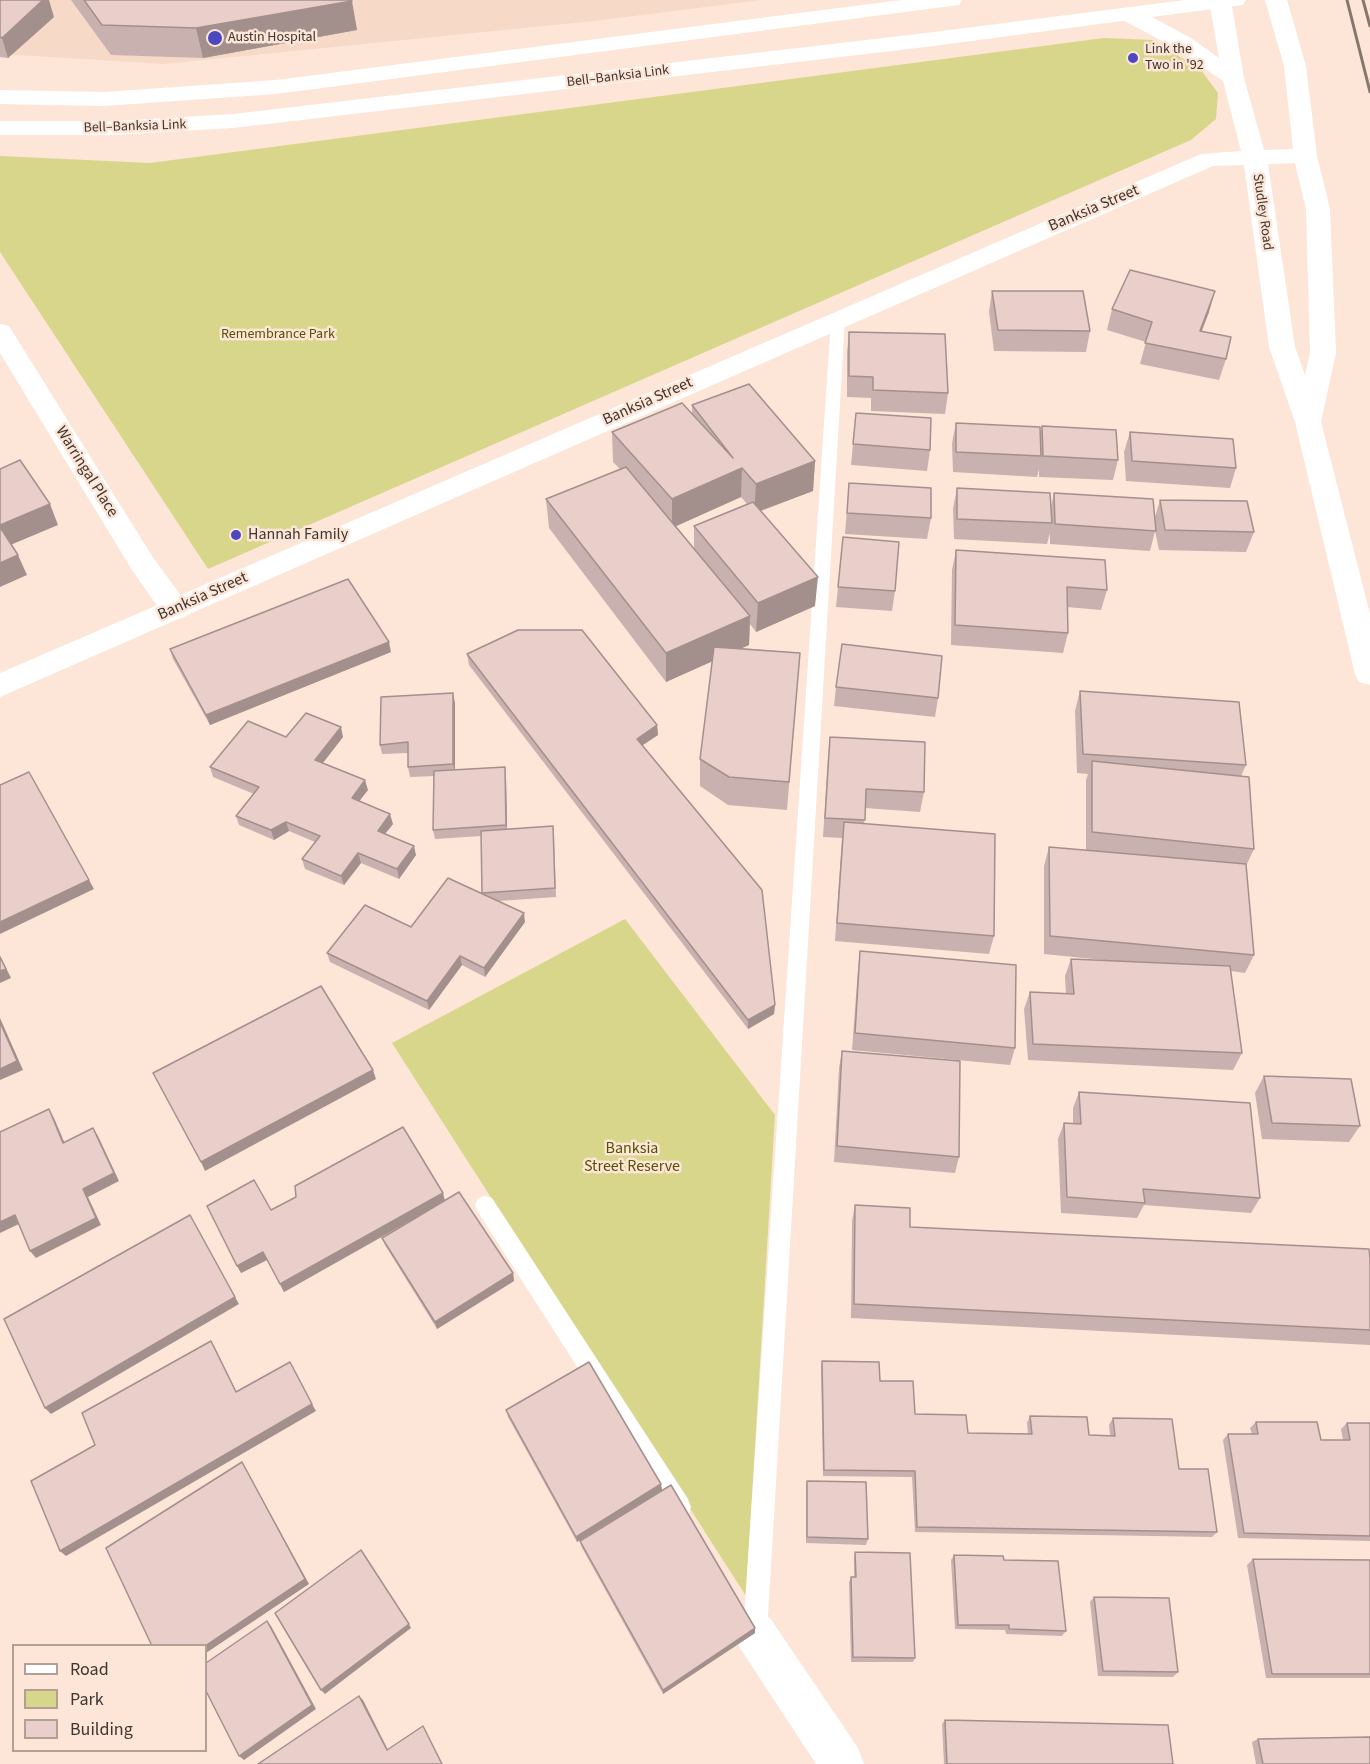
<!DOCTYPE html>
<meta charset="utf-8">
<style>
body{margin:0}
#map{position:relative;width:1370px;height:1764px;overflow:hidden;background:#fde6d8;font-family:"Source Sans 3",sans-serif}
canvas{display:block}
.legend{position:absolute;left:12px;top:1644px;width:195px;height:108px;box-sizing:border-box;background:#fde6d8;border:2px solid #b1a095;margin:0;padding:8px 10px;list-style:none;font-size:18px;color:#3e3630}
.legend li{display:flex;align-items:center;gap:12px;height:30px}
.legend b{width:30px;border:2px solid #b1a095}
</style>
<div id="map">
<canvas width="1370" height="1764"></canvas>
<ul class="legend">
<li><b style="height:8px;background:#fff"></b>Road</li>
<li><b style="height:16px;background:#d7d68a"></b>Park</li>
<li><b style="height:16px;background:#e9ceca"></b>Building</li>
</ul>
</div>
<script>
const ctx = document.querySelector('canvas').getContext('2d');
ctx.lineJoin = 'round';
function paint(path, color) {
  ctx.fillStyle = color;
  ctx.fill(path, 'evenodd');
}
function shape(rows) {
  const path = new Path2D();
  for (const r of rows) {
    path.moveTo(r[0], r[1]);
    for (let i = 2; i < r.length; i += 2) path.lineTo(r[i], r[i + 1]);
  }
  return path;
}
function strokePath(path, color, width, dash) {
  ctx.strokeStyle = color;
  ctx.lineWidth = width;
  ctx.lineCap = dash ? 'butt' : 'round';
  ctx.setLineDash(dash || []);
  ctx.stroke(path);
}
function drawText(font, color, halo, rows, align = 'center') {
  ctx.font = font + ' "Source Sans 3",sans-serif';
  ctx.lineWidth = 5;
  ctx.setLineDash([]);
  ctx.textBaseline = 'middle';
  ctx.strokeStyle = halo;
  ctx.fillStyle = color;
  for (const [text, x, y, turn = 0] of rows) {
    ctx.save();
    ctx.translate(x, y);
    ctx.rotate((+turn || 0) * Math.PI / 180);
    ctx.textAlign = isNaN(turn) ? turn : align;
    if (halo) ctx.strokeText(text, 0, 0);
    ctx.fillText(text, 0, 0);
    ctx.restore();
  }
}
const built = shape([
 [0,0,761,0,594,21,164,64,0,54]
]);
const green = shape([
 [1104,38,1153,40,1201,70,1218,93,1216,119,1191,140,208,569,0,252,0,156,150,163],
 [625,919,775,1115,746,1596,392,1043]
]);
const service = shape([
 [838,315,845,319,767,1633,763,1641,755,1645,747,1641,743,1633,831,319,838,315],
 [485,1196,492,1198,688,1499,691,1507,688,1515,680,1518,672,1515,478,1212,475,1205,478,1198,485,1196]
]);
const minor = shape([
 [0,324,9,326,152,556,185,601,190,609,185,617,175,620,165,617,132,570,0,353,0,324],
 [755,1612,770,1618,858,1748,864,1764,816,1764,740,1648,734,1633,740,1618,755,1612]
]);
const tertiary = shape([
 [1209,0,1231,0,1244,78,1264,150,1293,149,1284,66,1265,0,1287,0,1306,66,1317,156,1330,209,1336,353,1321,422,1370,614,1370,685,1359,682,1355,674,1295,422,1269,347,1244,165,1213,166,0,697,0,673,1201,154,1241,151,1223,81,1175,48,1121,19,1118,14,1121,9,1129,8,1137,9,1191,38,1219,58,1209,0],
 [1295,163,1306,209,1310,353,1305,375,1295,347,1268,164,1295,163]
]);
const trunk = shape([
 [901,0,962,0,959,5,951,6,276,94,104,106,0,104,0,90,104,92,276,80,901,0],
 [1185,0,1246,0,1243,5,1235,6,926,47,233,128,114,135,0,135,0,121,114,121,233,114,926,33,1185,0]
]);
const rail = shape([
 [1347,0,1370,92],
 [1363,0,1370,26]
]);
const wall = shape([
 [0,0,54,17,8,58,0,57],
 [71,0,351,0,357,30,203,58,111,55],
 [992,291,1090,331,1086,352,994,351,989,312],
 [1112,309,1209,312,1202,331,1226,359,1219,380,1140,364,1146,342,1107,330],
 [849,332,948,393,945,414,871,411,871,398,847,397,847,352],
 [692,405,815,461,813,491,761,511,815,606,756,632,750,624,749,645,741,648,800,653,787,810,728,805,700,786,700,759,712,661,666,682,549,528,546,499,620,469,613,462,612,432,692,414],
 [741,497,747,504,694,526,694,548,676,526],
 [856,413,930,450,927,471,851,465],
 [956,423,1040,435,1042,426,1118,460,1113,480,1039,477,1039,469,1037,477,953,472,952,443],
 [1130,432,1236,468,1230,488,1126,481,1124,452],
 [849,483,931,518,927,539,845,534],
 [957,488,1051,507,1054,493,1155,517,1160,500,1254,532,1246,552,1159,550,1155,531,1150,551,1050,544,1050,533,1047,544,954,539,953,509],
 [843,537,895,591,892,611,836,607],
 [956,550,1107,590,1101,610,1067,607,1068,633,1063,653,951,645,952,570],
 [170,649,391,652,210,725,173,659],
 [467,654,657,725,658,735,642,745,775,1005,774,1014,748,1029,469,665],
 [836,687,938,698,935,717,834,706],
 [1080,691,1246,765,1241,776,1254,849,1246,866,1254,955,1245,973,1231,971,1242,1053,1233,1070,1028,1060,1024,1009,1030,992,1066,994,1065,976,1071,959,1114,961,1044,954,1044,866,1049,847,1086,850,1086,780,1088,774,1077,773,1075,711],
 [455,703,455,770,506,777,507,829,554,836,556,897,499,901,525,922,485,977,462,965,429,1010,330,962,327,953,411,927,482,893,481,836,435,839,433,830,434,776,410,777,408,767,408,753,382,754,380,745],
 [286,737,343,737,323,763,368,790,359,801,393,824,385,834,416,855,399,879,361,863,344,885,305,869,302,859,315,842,289,831,274,840,239,825,236,816,254,794,213,777,210,767],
 [830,737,924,792,920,812,865,808,864,824,994,936,989,954,835,941,842,838,823,837,828,756],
 [860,951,1015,1048,1010,1065,852,1050,858,969],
 [842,1051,959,1157,955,1173,834,1162,839,1068],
 [1264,1076,1360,1126,1349,1142,1262,1139,1255,1093],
 [1079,1092,1260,1198,1251,1213,1144,1205,1137,1218,1061,1213,1058,1139,1064,1123,1073,1124,1073,1108],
 [445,1200,513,1273,514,1281,437,1329,385,1245,382,1238,431,1209,284,1292,267,1260,241,1273,271,1210],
 [855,1205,910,1227,1370,1258,1370,1345,851,1318,852,1221],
 [822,1361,880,1381,915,1414,968,1433,1028,1434,1027,1423,1030,1416,1089,1435,1110,1436,1109,1425,1113,1418,1179,1469,1217,1532,1212,1537,915,1532,912,1477,823,1476,821,1367],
 [506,1410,661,1484,662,1490,577,1542,508,1417],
 [1256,1422,1321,1440,1343,1440,1341,1429,1347,1423,1370,1423,1370,1541,1238,1538,1223,1440,1228,1434,1252,1434,1250,1428],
 [807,1481,868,1539,866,1545,806,1543,806,1487],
 [580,1541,755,1633,663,1694,581,1546],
 [855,1552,915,1658,913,1662,851,1662,849,1582,851,1577,854,1577,854,1558],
 [954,1555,1004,1560,1066,1631,1062,1636,1006,1634,1005,1630,955,1629,951,1560],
 [1253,1559,1370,1560,1370,1678,1266,1678,1247,1565],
 [1094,1597,1178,1672,1173,1677,1098,1676,1090,1602],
 [945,1720,1173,1764,944,1764,942,1724],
 [1258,1739,1370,1764,1256,1764,1252,1742]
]);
const shadedWall = shape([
 [43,0,49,0,54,17,8,58,2,38],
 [352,1,357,30,203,58,196,28],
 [1215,291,1209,312,1193,352,1200,331],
 [815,461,813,491,754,513,756,484],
 [742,468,741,497,672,528,672,499],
 [50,504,58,525,8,546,0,528,0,525],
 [18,555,27,575,0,587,0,563],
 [818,577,815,606,756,632,758,603],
 [750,616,749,645,666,682,666,653],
 [389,642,391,652,210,725,206,715],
 [453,693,455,703,455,774,453,764],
 [657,725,658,735,637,749,637,739],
 [341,727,343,737,318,769,315,760],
 [505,767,506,777,507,834,506,825],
 [365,780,368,790,354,808,352,798],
 [390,814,393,824,380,840,378,831],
 [286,822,289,831,274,840,271,830],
 [414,846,416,855,399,879,397,869],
 [358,853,361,863,344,885,341,876],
 [89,880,94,889,0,934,0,922],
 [524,913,525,922,485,977,484,968],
 [0,956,11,978,0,983],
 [460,956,462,965,429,1010,427,1001],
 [775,1005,774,1014,748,1029,748,1020],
 [0,1018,23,1070,0,1080],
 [373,1070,376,1079,205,1171,201,1162],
 [49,1109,54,1118,68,1151,63,1143],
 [93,1128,98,1136,119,1181,88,1197,101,1225,36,1258,30,1251,83,1189],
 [443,1193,445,1201,284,1292,280,1284],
 [15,1215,21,1223,0,1233,0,1222],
 [263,1252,267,1260,241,1273,237,1266],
 [513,1273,514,1281,437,1329,435,1322],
 [235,1297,239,1304,51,1414,45,1408],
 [211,1341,215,1348,240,1399,236,1392],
 [312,1404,316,1411,66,1556,60,1551],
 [242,1462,309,1584,206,1653,206,1646],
 [661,1484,662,1490,577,1542,576,1537],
 [267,1621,271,1626,316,1709,244,1760,239,1756],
 [409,1624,411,1628,325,1694,321,1690],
 [755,1628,755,1633,663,1694,663,1690],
 [359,1696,363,1700,390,1754,387,1750]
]);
const building = shape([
 [0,0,43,0,2,38,0,37,0,0],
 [84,0,351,0,352,1,196,28,102,25,84,0],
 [1130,270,1215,291,1200,331,1231,337,1226,359,1145,343,1152,322,1112,309,1130,270],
 [992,291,1083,291,1090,331,998,330,992,291],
 [849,332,945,334,948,393,873,390,873,377,849,376,849,332],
 [749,384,815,461,756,484,742,468,672,499,612,432,682,403,733,458,692,405,749,384],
 [856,413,931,418,930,450,853,444,856,413],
 [956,423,1040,427,1041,456,956,452,956,423],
 [1042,426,1116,430,1118,460,1043,456,1042,426],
 [1130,432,1233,439,1236,468,1132,461,1130,432],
 [20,460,50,504,0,525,0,469,20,460],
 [626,467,750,616,666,653,546,499,626,467],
 [849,483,931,488,931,518,847,513,849,483],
 [957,488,1050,493,1052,523,957,519,957,488],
 [1054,493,1153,499,1156,531,1055,524,1054,493],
 [1160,500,1247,501,1254,532,1165,530,1160,500],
 [753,502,818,577,758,603,694,526,753,502],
 [0,527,18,555,0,563,0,527],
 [843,537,899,542,895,591,838,587,843,537],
 [956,550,1105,560,1107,590,1067,587,1068,633,955,625,956,550],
 [348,579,389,642,206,715,170,649,348,579],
 [518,630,582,630,657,725,637,739,762,890,775,1005,748,1020,467,654,518,630],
 [842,644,942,656,938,698,836,687,842,644],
 [714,647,800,653,789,782,729,777,700,759,714,647],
 [1080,691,1239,702,1246,765,1083,754,1080,691],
 [453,693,453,764,408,767,408,742,380,745,381,697,453,693],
 [306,713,341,727,315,760,365,780,352,798,390,814,378,831,414,846,397,869,358,853,341,876,302,859,320,836,286,822,271,830,236,816,259,787,210,767,248,721,286,737,306,713],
 [830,737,925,742,924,792,866,789,865,820,825,818,830,737],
 [1092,761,1249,777,1254,849,1092,832,1092,761],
 [505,767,506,825,433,830,434,771,505,767],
 [29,772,89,880,0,922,0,785,29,772],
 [844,822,995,834,994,936,837,923,844,822],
 [553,826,555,888,482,893,481,831,553,826],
 [1049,847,1246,864,1254,955,1050,936,1049,847],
 [448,878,524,913,484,968,460,956,427,1001,327,953,365,905,411,927,448,878],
 [860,951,1016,965,1015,1048,855,1033,860,951],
 [0,957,6,969,0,971,0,957],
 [1071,959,1230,966,1242,1053,1033,1044,1030,992,1074,994,1071,959],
 [321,986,373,1070,201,1162,153,1073,321,986],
 [0,1022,17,1061,0,1069,0,1022],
 [842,1051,960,1061,959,1157,837,1146,842,1051],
 [1264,1076,1351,1079,1360,1126,1272,1123,1264,1076],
 [1079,1092,1250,1103,1260,1198,1143,1189,1145,1203,1067,1197,1064,1123,1081,1124,1079,1092],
 [49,1109,63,1143,93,1128,114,1173,83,1189,96,1218,30,1251,15,1215,0,1222,0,1132,49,1109],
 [403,1127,443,1193,280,1284,263,1252,237,1266,207,1206,254,1180,271,1210,296,1197,295,1186,403,1127],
 [459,1192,513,1273,435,1322,382,1238,459,1192],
 [855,1205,910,1208,910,1227,1369,1249,1370,1258,1370,1330,854,1304,855,1205],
 [190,1215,235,1297,45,1408,4,1319,190,1215],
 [211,1341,236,1392,290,1362,312,1404,60,1551,31,1481,95,1445,82,1413,211,1341],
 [822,1361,879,1362,880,1381,913,1381,915,1414,966,1415,968,1433,1032,1434,1030,1416,1087,1417,1089,1435,1115,1436,1113,1418,1172,1419,1179,1469,1208,1469,1217,1532,917,1527,915,1471,824,1470,822,1361],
 [589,1362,661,1484,576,1537,506,1410,589,1362],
 [1256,1422,1317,1422,1321,1440,1350,1440,1347,1423,1370,1423,1370,1536,1244,1533,1228,1434,1258,1434,1256,1422],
 [242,1462,305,1579,205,1646,152,1646,106,1548,242,1462],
 [807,1481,866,1482,868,1539,807,1537,807,1481],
 [671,1485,755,1628,663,1690,580,1541,671,1485],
 [361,1550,409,1624,321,1690,275,1613,361,1550],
 [855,1552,910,1553,915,1658,853,1657,851,1577,856,1577,855,1552],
 [954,1555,1003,1556,1004,1560,1058,1561,1066,1631,1009,1629,1009,1625,958,1625,954,1555],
 [1253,1559,1370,1560,1370,1674,1272,1674,1253,1559],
 [1094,1597,1169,1598,1178,1672,1103,1671,1094,1597],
 [267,1621,312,1705,239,1756,206,1691,206,1663,267,1621],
 [359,1696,387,1750,423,1726,442,1764,258,1764,359,1696],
 [945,1720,1168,1725,1173,1764,947,1764,945,1720],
 [1370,1737,1370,1764,1263,1764,1258,1739,1370,1737]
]);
const markers = [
 [215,38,8,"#4d48bf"],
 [1133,58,6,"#4d48bf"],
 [236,535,6,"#4d48bf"]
];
const farPoinames = [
 ["Austin Hospital",228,38],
 ["Link the",1145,50],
 ["Two in '92",1145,66]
];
const farStreetnames = [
 ["Bell–Banksia Link",618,77,-7],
 ["Bell–Banksia Link",135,127,-2],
 ["Studley Road",1262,212,82]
];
const farParknames = [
 ["Remembrance Park",278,335]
];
const streetNames = [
 ["Banksia Street",1094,209,-23],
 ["Banksia Street",648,402,-24],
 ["Warringal Place",86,472,58],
 ["Banksia Street",203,597,-24]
];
const poiNames = [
 ["Hannah Family",248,535]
];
const parkNames = [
 ["Banksia",632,1149],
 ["Street Reserve",632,1167]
];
paint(built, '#f7d9c7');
paint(green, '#d7d68a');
paint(service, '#fff');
paint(minor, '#fff');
paint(tertiary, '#fff');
paint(trunk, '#fff');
strokePath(rail, '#84776e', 3);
paint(wall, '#c8b1ae');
paint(shadedWall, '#a3908d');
paint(building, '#e9ceca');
strokePath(building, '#a3908d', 1.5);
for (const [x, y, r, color] of markers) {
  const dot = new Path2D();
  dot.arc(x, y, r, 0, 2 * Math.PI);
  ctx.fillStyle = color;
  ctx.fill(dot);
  strokePath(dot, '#fde6d8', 2);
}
drawText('14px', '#3e3630', '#fde6d8', farPoinames, 'left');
drawText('14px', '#3e3630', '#fde6d8', farStreetnames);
drawText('14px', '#555200', '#fde6d8', farParknames);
drawText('16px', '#3e3630', '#fde6d8', streetNames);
drawText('16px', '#3e3630', '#fde6d8', poiNames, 'left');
drawText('16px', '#555200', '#fde6d8', parkNames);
</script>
